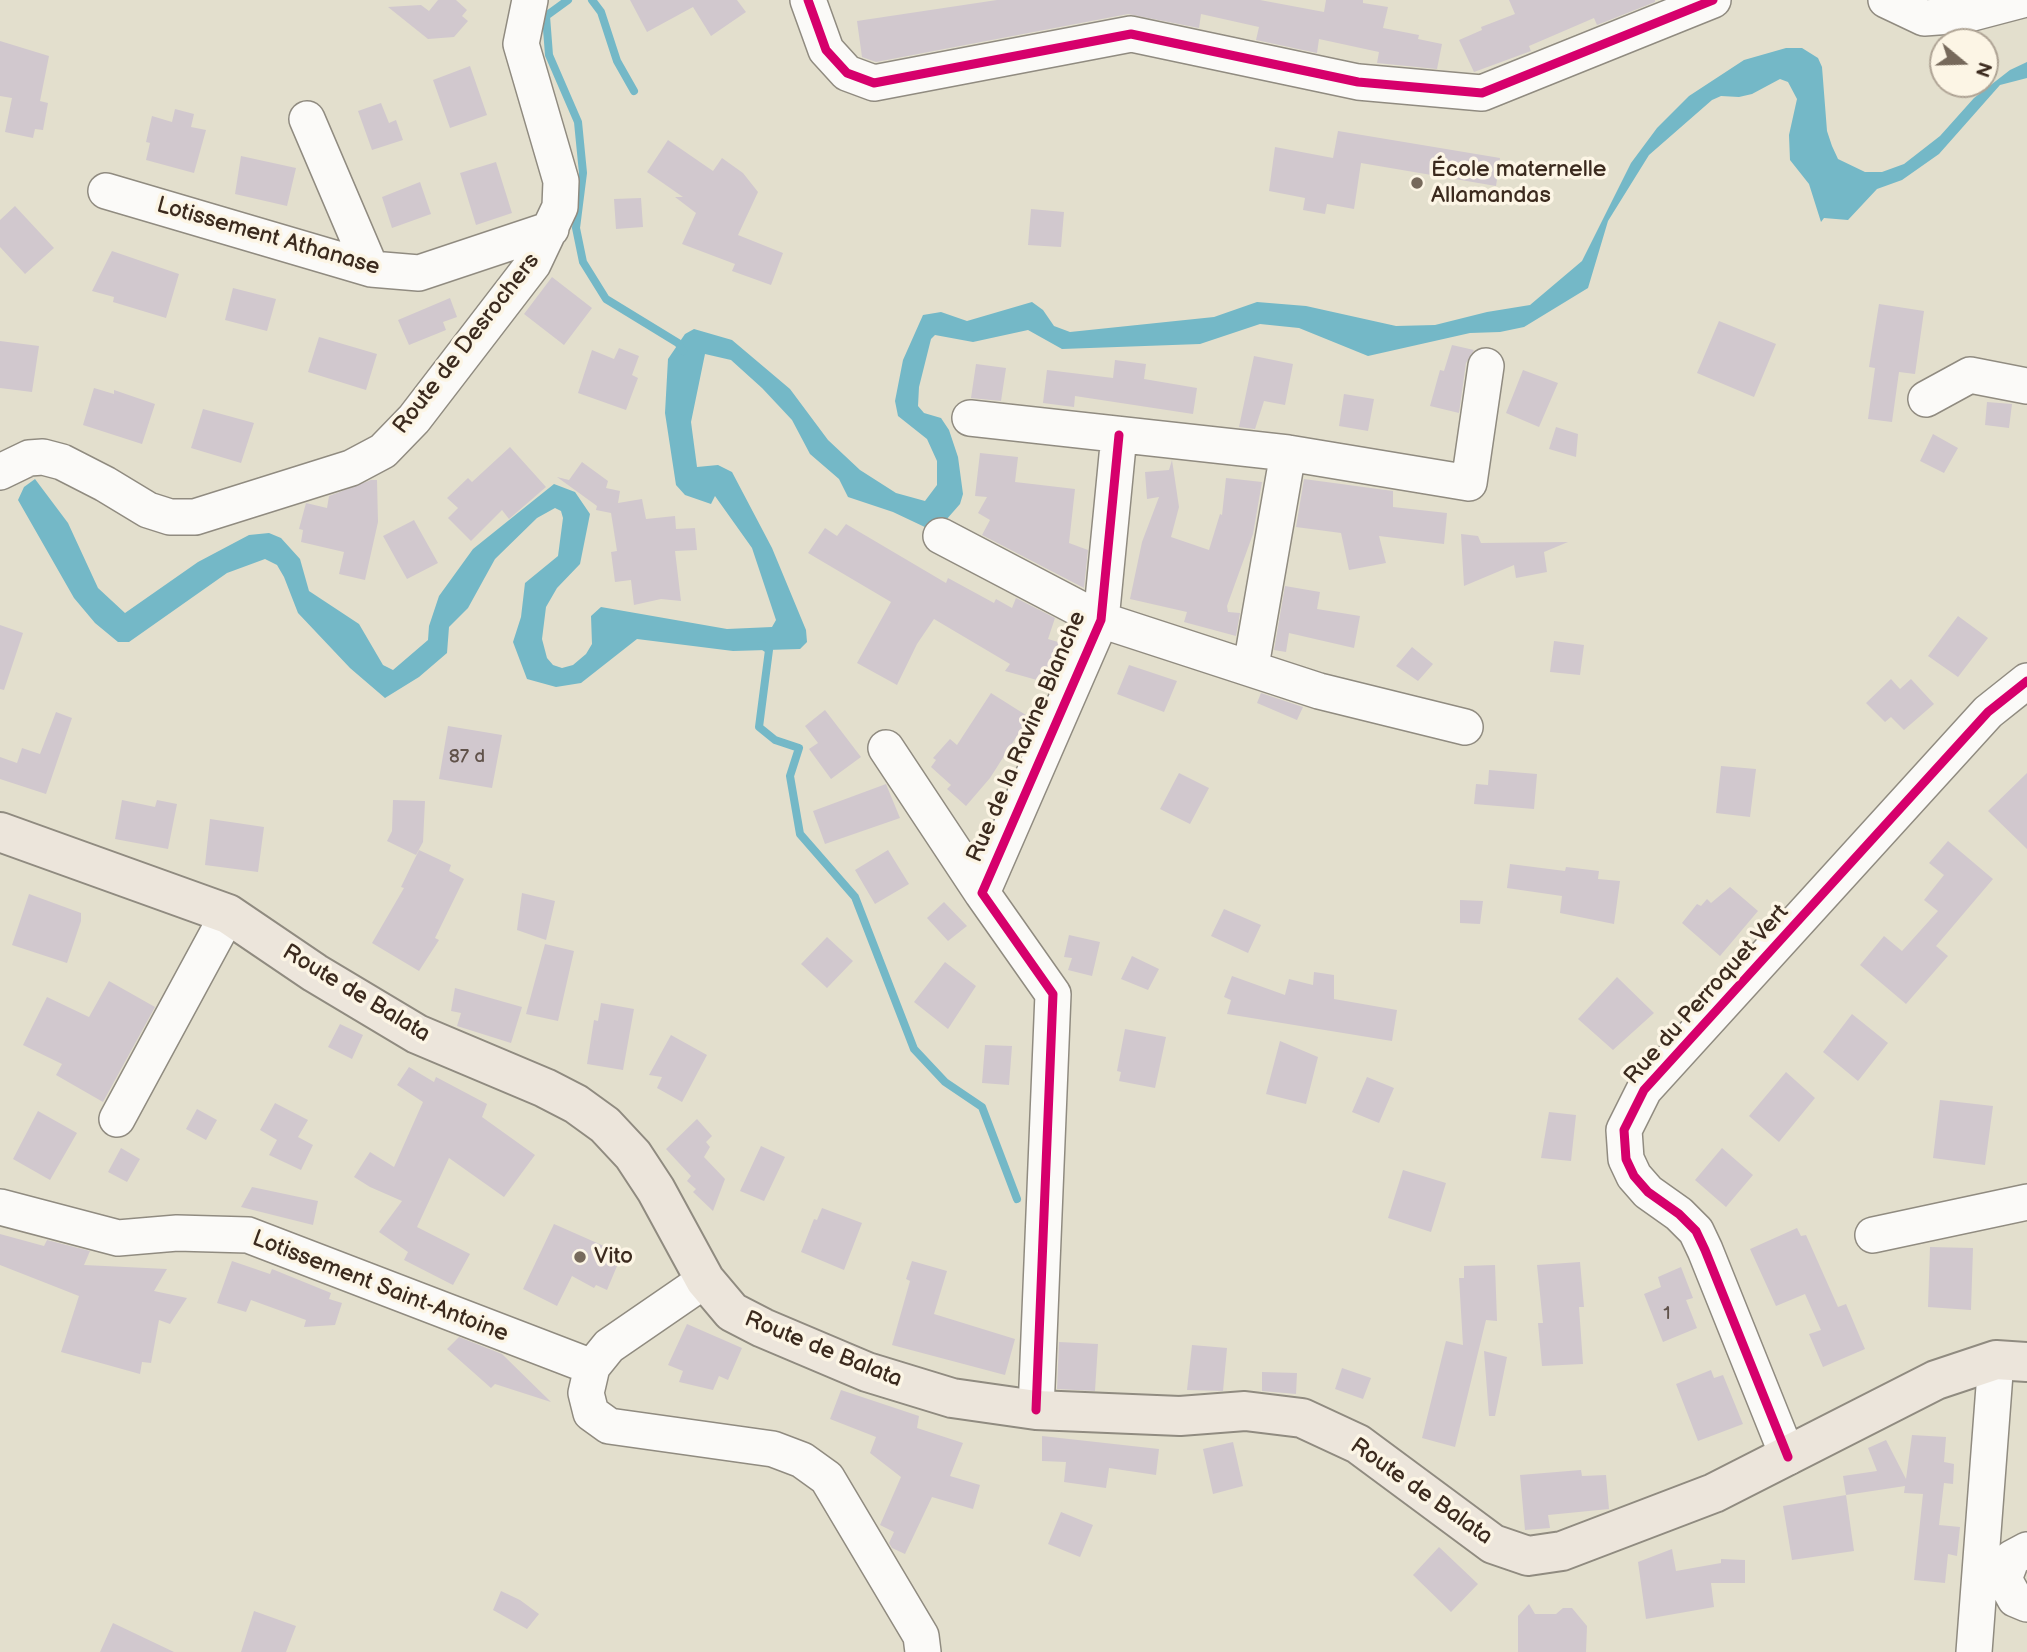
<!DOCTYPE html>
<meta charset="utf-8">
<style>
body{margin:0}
#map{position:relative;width:2027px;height:1652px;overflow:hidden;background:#e3dfcd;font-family:"Balsamiq Sans",sans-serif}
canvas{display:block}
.north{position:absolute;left:1929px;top:28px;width:70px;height:70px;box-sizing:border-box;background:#fcf5e5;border:2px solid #afa495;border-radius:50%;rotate:109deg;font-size:19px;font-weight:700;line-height:28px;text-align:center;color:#3b2a1e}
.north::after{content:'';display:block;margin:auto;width:24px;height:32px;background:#76695b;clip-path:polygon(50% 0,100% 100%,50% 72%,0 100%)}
</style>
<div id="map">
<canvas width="2027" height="1652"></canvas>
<div class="north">N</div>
</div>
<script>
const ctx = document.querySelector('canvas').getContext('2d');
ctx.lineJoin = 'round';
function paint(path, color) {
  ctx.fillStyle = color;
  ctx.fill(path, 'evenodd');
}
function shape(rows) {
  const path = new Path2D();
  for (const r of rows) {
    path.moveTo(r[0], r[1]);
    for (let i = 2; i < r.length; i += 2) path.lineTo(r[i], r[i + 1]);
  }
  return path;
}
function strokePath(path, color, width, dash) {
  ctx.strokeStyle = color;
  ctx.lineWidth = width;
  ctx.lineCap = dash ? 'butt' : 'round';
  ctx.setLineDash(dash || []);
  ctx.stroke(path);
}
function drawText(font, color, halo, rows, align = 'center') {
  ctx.font = font + ' "Balsamiq Sans",sans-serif';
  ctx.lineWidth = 7;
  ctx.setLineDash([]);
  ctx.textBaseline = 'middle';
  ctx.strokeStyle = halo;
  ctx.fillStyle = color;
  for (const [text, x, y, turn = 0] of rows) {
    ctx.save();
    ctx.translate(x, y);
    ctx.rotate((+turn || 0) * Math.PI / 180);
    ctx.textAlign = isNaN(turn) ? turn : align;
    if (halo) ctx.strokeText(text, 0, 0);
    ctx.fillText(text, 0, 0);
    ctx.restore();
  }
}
const water = shape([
 [1786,48,1802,48,1818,58,1822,67,1827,131,1832,146,1838,159,1865,172,1882,172,1904,164,1940,136,1974,98,2010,70,2027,62,2027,78,2000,85,1939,154,1902,180,1877,189,1848,220,1824,218,1821,222,1809,184,1790,160,1789,135,1797,99,1788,82,1780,79,1752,94,1739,97,1721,96,1712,100,1649,155,1608,221,1588,288,1524,327,1500,332,1470,333,1368,356,1299,328,1260,324,1200,344,1062,349,1028,330,973,342,935,335,931,339,919,387,918,406,924,413,941,418,949,430,958,457,963,494,960,504,946,520,929,529,893,512,848,497,839,479,810,454,792,420,762,388,731,360,705,354,691,422,697,467,718,465,732,472,772,548,806,630,807,642,800,649,733,651,637,639,581,683,556,687,527,679,513,642,521,617,525,583,558,556,563,518,561,511,555,508,537,518,495,559,468,608,449,627,447,653,419,677,385,698,350,668,298,613,284,577,277,565,265,559,227,573,129,642,118,642,95,623,74,598,18,500,24,487,35,479,68,523,98,588,125,613,198,562,249,535,269,533,281,538,300,559,309,591,359,624,383,665,393,670,428,640,429,626,439,596,473,549,554,484,575,492,590,514,580,564,557,588,546,607,542,639,547,658,553,665,562,668,573,665,586,654,592,644,591,616,601,607,727,629,772,627,776,620,752,548,715,496,711,504,685,495,676,485,665,413,668,359,685,334,694,329,732,340,790,389,828,440,860,470,896,493,925,501,937,485,937,461,927,439,898,416,895,401,903,360,923,315,941,312,967,321,1032,302,1043,310,1054,326,1070,332,1214,317,1257,302,1306,306,1396,326,1435,325,1487,312,1530,305,1582,261,1631,163,1657,128,1689,96,1744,60]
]);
const stream = shape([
 [568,0,546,16,549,55,578,122,583,173,576,228,583,262,606,299,678,343,683,351],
 [592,0,601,12,617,61,634,91],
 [762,645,769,650,759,727,775,740,799,748,790,776,800,834,855,897,914,1049,945,1082,982,1107,1017,1199]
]);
const building = shape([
 [438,0,456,0,467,10,462,16,468,21,454,37,428,39,388,7,421,5,429,11],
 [630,0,737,0,746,12,711,36,693,7,647,32],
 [997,0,1260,0,1324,12,1326,0,1363,0,1363,3,1388,7,1383,28,1419,35,1418,39,1442,44,1437,69,1377,63,1379,52,1319,39,1317,53,1256,40,1259,27,1201,14,1199,28,1128,14,876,62,862,57,857,21],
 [1509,0,1655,0,1655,2,1597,25,1594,18,1529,46,1531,51,1474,72,1459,40,1482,30,1481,27,1515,14],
 [0,41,49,56,40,101,48,103,43,130,35,129,33,138,5,132,12,98,0,96],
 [470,66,487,115,450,128,433,80],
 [381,103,389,123,396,120,403,140,372,150,358,111],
 [175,109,194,114,191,127,206,130,194,173,146,160,150,143,146,142,152,116,172,122],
 [1338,131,1500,158,1496,186,1361,163,1354,209,1327,204,1325,214,1303,210,1305,198,1269,191,1275,147,1333,158],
 [668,140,713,171,722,158,743,173,758,192,738,235,783,253,771,285,732,271,735,264,682,244,696,213,675,197,683,197,647,172],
 [241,156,296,168,287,206,235,194],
 [496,162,512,213,476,225,460,173],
 [420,182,431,214,392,228,382,197],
 [641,198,643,227,616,229,614,199],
 [15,206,54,248,25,274,0,247,0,220],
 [1031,209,1064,212,1061,247,1028,245],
 [112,251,179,274,166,318,113,302,114,297,92,291],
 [552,277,592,308,564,345,524,314],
 [233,288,276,299,267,331,225,320],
 [450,298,457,317,443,322,446,330,409,345,398,320],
 [1879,304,1924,311,1915,374,1899,372,1892,422,1868,419,1875,368,1869,367],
 [1719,321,1776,344,1754,397,1697,373],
 [319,337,377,354,366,390,308,372],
 [0,341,39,346,32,392,0,388],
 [1452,345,1474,350,1466,363,1459,413,1430,406,1440,370,1444,371],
 [619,348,639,356,632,375,638,378,626,410,578,393,592,350,614,359],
 [1254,356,1293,364,1285,405,1264,401,1255,429,1239,427],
 [1115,360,1146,364,1144,379,1197,388,1193,414,1075,396,1074,407,1043,403,1047,370,1113,378],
 [976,364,1006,368,1001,401,971,398],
 [1523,370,1558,383,1539,427,1506,413],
 [94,388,114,394,114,390,155,404,142,444,83,425],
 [1344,394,1374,399,1368,431,1339,426],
 [1987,402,2012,404,2009,428,1985,425],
 [203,409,254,423,241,463,191,448],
 [1556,427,1578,434,1576,457,1549,449],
 [1933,434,1958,448,1944,473,1920,461],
 [510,447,546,487,509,519,502,510,471,541,448,518,458,508,447,498,468,478,472,482],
 [980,453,1018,457,1015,482,1075,489,1069,543,1088,550,1084,588,982,535,990,520,978,513,987,497,975,496],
 [1172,460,1179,507,1171,537,1209,550,1220,514,1222,515,1226,478,1262,482,1253,534,1227,606,1228,612,1240,613,1236,636,1184,622,1187,612,1130,599,1142,542,1159,497,1147,499,1145,472,1169,470],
 [582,462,608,481,606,488,620,491,618,503,642,499,646,519,675,516,676,529,695,528,697,550,675,551,681,601,661,599,634,605,631,580,615,582,611,552,617,551,611,513,596,510,597,506,557,477,569,480],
 [1304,479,1393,491,1393,507,1447,513,1444,544,1379,536,1386,563,1349,570,1341,533,1296,527],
 [371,480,377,480,378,522,365,580,339,574,344,552,301,542,303,530,299,529,306,503,327,508,329,496],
 [414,520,438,563,407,579,383,536],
 [846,524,946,583,948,578,994,603,996,599,1012,608,1016,598,1055,618,1048,639,1068,645,1051,684,1005,671,1010,664,934,619,917,644,897,685,857,663,891,602,808,553,825,528,837,536],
 [1461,534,1478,536,1481,543,1568,542,1544,552,1547,572,1516,578,1514,565,1464,586],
 [1285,586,1320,592,1317,609,1360,616,1354,648,1289,633,1286,652,1274,650],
 [1958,616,1988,638,1958,677,1928,656],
 [0,625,23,633,4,690,0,689],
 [1554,641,1584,645,1580,675,1550,672],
 [1412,647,1433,664,1418,681,1396,666],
 [1129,665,1177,681,1164,712,1117,694],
 [1891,679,1900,689,1911,679,1934,704,1904,730,1891,717,1885,722,1866,703],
 [991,693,1029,717,990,778,966,806,947,789,951,785,931,767,936,760,933,758,950,739,957,745],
 [1261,693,1303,707,1297,720,1257,703],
 [825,710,861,757,831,779,809,749,818,743,805,726],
 [56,712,72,718,46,794,0,779,0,757,17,763,22,748,40,754],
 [448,726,502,735,492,788,439,779],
 [1721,766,1756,769,1750,817,1716,813],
 [1489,770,1537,774,1534,809,1474,804,1476,784,1488,785],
 [1179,773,1209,788,1190,824,1160,809],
 [2027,773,2027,849,1988,811],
 [886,784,900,818,825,844,813,811],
 [122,800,155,807,157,800,177,804,168,849,115,839],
 [393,800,425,801,423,842,416,855,387,841,392,831],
 [210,819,264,827,258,872,205,865],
 [1948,841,1993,879,1936,946,1948,956,1906,1004,1860,965,1884,936,1902,951,1938,911,1924,900,1944,875,1929,863],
 [419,850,451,865,449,871,464,879,435,938,439,940,419,971,372,943,404,888,401,887],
 [888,850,909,884,875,904,855,870],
 [1510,864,1565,871,1566,867,1599,871,1598,879,1620,881,1614,924,1560,913,1562,896,1507,888],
 [1730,887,1758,911,1720,956,1682,923,1697,904,1701,906,1707,899,1711,903],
 [522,893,555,901,546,940,517,930],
 [29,894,81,913,81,921,67,963,12,945],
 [1460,900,1483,901,1480,924,1460,923],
 [944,902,967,926,948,941,927,918],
 [1224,909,1261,925,1248,953,1211,936],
 [1069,935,1100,942,1092,976,1068,970,1072,958,1064,957],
 [827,937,853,961,827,988,801,964],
 [545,944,574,951,558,1021,526,1014],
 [1132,956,1159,969,1148,990,1121,979],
 [945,962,976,986,948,1029,914,1002],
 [1314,972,1334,975,1334,999,1397,1010,1392,1041,1227,1014,1231,1000,1224,997,1232,976,1285,995,1289,979,1313,985],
 [1617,977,1654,1013,1613,1050,1578,1019],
 [109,981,155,1007,103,1102,56,1075,62,1064,23,1045,47,997,89,1017],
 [455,988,522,1007,511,1043,457,1026,461,1013,451,1011],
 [601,1003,634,1009,623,1070,587,1064,594,1020,598,1021],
 [1852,1014,1888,1043,1858,1081,1823,1052],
 [340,1024,363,1035,352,1059,328,1047],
 [1125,1029,1166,1037,1155,1088,1119,1081,1121,1072,1117,1071],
 [671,1035,707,1055,682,1102,657,1088,662,1077,649,1075],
 [1280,1041,1318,1057,1306,1104,1266,1094],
 [985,1045,1012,1046,1009,1085,982,1083],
 [409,1067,434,1082,436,1077,487,1104,482,1117,535,1155,504,1197,449,1158,417,1227,470,1254,453,1285,404,1260,408,1252,379,1232,402,1201,370,1187,354,1177,370,1152,394,1167,423,1102,397,1085],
 [1786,1072,1815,1098,1779,1142,1749,1116],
 [1367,1077,1394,1088,1379,1123,1352,1112],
 [1940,1100,1993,1106,1985,1165,1933,1158],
 [275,1103,308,1120,298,1137,313,1145,301,1170,269,1155,277,1140,260,1130],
 [197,1109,217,1120,206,1140,186,1129],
 [38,1111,77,1133,50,1180,13,1159],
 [1549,1112,1576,1115,1571,1161,1541,1158],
 [697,1119,712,1136,706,1142,710,1147,704,1157,725,1179,713,1211,693,1192,696,1189,687,1181,691,1176,666,1149],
 [761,1146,785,1157,764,1201,740,1191],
 [121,1148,140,1159,127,1182,108,1172],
 [1722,1148,1753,1175,1726,1207,1695,1180],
 [1403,1170,1446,1183,1431,1232,1388,1218],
 [252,1187,318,1201,313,1225,241,1207],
 [822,1208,862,1223,844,1270,801,1252,814,1219,817,1220],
 [554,1224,622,1254,607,1290,596,1285,594,1288,572,1276,557,1306,523,1289],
 [1797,1228,1801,1236,1806,1235,1838,1307,1846,1304,1865,1349,1823,1367,1809,1334,1821,1330,1805,1294,1776,1306,1750,1249],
 [0,1234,44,1246,47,1240,90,1251,84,1265,167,1269,154,1291,187,1298,170,1324,159,1320,151,1363,142,1362,140,1374,61,1352,79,1296,0,1265],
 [1930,1247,1973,1248,1971,1310,1928,1307],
 [232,1261,270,1274,272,1269,331,1293,329,1299,342,1303,335,1325,304,1327,306,1320,251,1300,246,1312,217,1303],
 [912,1261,947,1271,934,1314,1015,1339,1005,1375,892,1345,910,1281,906,1279],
 [1580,1262,1584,1307,1579,1307,1583,1364,1542,1366,1538,1323,1543,1323,1537,1265],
 [1495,1265,1497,1321,1486,1320,1455,1447,1422,1438,1446,1341,1463,1345,1459,1278,1464,1278,1464,1266],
 [1681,1267,1693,1298,1686,1300,1697,1328,1663,1342,1644,1294,1661,1287,1658,1277],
 [687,1324,742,1348,728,1380,719,1376,713,1390,679,1382,683,1371,668,1365],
 [459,1337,502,1354,551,1402,495,1384,491,1388,447,1349],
 [1059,1342,1098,1344,1095,1391,1057,1389],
 [1192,1345,1227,1348,1223,1391,1187,1390],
 [1484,1351,1507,1357,1495,1416,1489,1416],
 [1342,1368,1371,1378,1363,1399,1335,1389],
 [1711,1370,1714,1378,1723,1375,1743,1424,1698,1441,1676,1384],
 [1262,1372,1297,1373,1296,1394,1262,1391],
 [841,1390,919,1416,917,1428,963,1443,950,1476,980,1485,973,1509,932,1497,905,1554,892,1548,889,1543,894,1532,880,1525,901,1477,870,1453,876,1437,830,1419],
 [1912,1435,1946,1437,1944,1462,1954,1464,1953,1484,1944,1483,1939,1525,1960,1527,1957,1556,1948,1554,1945,1583,1914,1580,1923,1494,1904,1493,1905,1486,1846,1495,1854,1551,1792,1560,1783,1506,1846,1495,1843,1476,1877,1471,1868,1448,1886,1440,1906,1479],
 [1042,1436,1159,1449,1156,1475,1109,1468,1106,1488,1064,1482,1066,1462,1042,1461],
 [1233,1442,1243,1486,1213,1494,1203,1449],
 [1581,1470,1582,1476,1606,1475,1609,1509,1548,1515,1550,1528,1525,1530,1520,1475],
 [1061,1512,1093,1525,1080,1557,1048,1544],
 [1439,1547,1478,1584,1451,1612,1413,1575],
 [1672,1549,1676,1571,1721,1563,1721,1559,1745,1560,1745,1583,1711,1583,1714,1607,1646,1619,1638,1562],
 [501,1591,520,1600,539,1614,527,1629,493,1610],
 [1529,1604,1535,1614,1556,1614,1563,1608,1572,1608,1587,1626,1586,1652,1518,1652,1518,1616],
 [254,1611,296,1626,286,1652,241,1652],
 [113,1623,174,1652,100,1652]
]);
const minor = shape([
 [808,0,826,50,847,73,874,83,1131,34,1358,82,1482,93,1713,0],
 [1886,0,1924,18,1965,15,2022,0],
 [307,119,371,269],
 [106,191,371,269,419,273,551,229],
 [1926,399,1970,375,2027,386],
 [970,418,1288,453,1469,483,1486,366],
 [0,472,29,458,43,457,62,462,105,484,148,510,170,517,195,517,351,468,383,451,414,419,533,264,560,207,561,181,521,44,530,0],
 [941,536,1101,620,1319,691,1465,727],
 [1251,666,1288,453],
 [886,748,982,893],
 [117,1119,228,914],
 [0,1207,118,1238,177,1233,248,1235,592,1367],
 [1873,1235,2027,1202],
 [705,1280,609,1346,592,1367,586,1393,591,1413,609,1426,773,1449,802,1460,827,1478,921,1636,923,1652],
 [1036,1410,1053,994,982,893,1101,620,1119,435],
 [1788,1457,1705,1250,1696,1231,1679,1214,1648,1192,1634,1176,1626,1159,1624,1130,1644,1090,1988,712,2027,681],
 [2027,1550,2012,1558,2004,1579,2015,1599,2027,1604],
 [1974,1652,1996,1360]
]);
const major = shape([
 [0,832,228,914,315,973,417,1034,545,1088,576,1104,605,1125,633,1155,656,1190,705,1280,732,1312,763,1328,867,1372,952,1398,1036,1410,1180,1416,1245,1411,1302,1418,1358,1444,1493,1544,1528,1556,1562,1551,1714,1493,1936,1380,1996,1360,2027,1362]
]);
const cycleway = shape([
 [808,0,826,50,847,73,874,83,1131,34,1358,82,1482,93,1713,0],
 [1036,1410,1053,994,982,893,1101,620,1119,435],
 [1788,1457,1705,1250,1696,1231,1679,1214,1648,1192,1634,1176,1626,1159,1624,1130,1644,1090,1988,712,2027,681]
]);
const markers = [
 [1417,183,7,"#76695b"],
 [580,1257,7,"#76695b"]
];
const numberNames = [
 ["87 d",467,757],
 ["1",1667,1314]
];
const poiNames = [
 ["École maternelle",1431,170],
 ["Allamandas",1431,196],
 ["Vito",594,1257]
];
const streetNames = [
 ["Lotissement Athanase",268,237,16],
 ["Route de Desrochers",467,344,-52],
 ["Rue de la Ravine Blanche",1027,737,-67],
 ["Route de Balata",356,994,31],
 ["Rue du Perroquet Vert",1707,995,-48],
 ["Lotissement Saint-Antoine",380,1287,21],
 ["Route de Balata",823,1350,22],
 ["Route de Balata",1421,1492,35]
];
paint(water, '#74b8c7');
strokePath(stream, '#74b8c7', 8);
paint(building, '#d1c8ce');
strokePath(minor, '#908b80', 38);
strokePath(major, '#908b80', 42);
strokePath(minor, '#fbfaf8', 35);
strokePath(major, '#ece5db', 38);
strokePath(cycleway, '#d6006c', 9);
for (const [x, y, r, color] of markers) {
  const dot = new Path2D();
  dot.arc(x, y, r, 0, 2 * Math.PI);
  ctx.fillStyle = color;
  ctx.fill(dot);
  strokePath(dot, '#fcf5e5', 2.5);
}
drawText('19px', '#60524a', null, numberNames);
drawText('23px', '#3b2a1e', '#fcf5e5', poiNames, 'left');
drawText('23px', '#3b2a1e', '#fcf5e5', streetNames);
</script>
